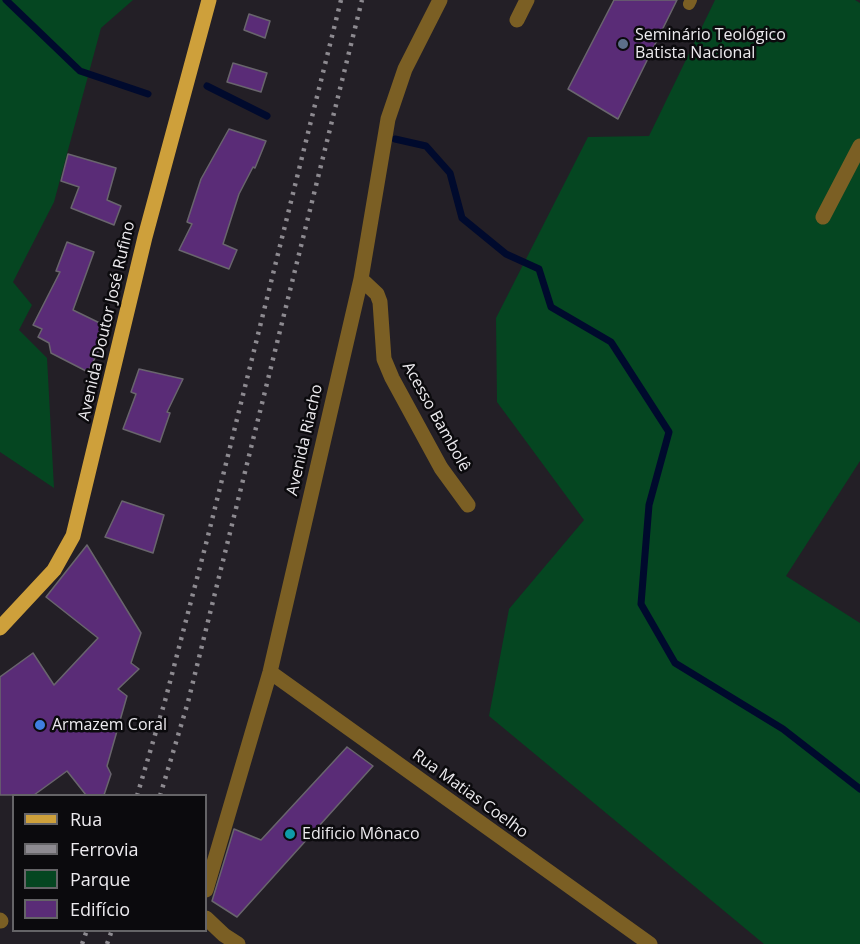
<!DOCTYPE html>
<meta charset="utf-8">
<style>
body{margin:0}
#map{position:relative;width:860px;height:944px;overflow:hidden;background:#231f26;font-family:"Open Sans",sans-serif}
canvas{display:block}
.legend{position:absolute;left:12px;top:794px;width:195px;height:138px;box-sizing:border-box;background:#0b0a0d;border:2px solid #656467;margin:0;padding:8px 10px;list-style:none;font-size:18px;color:#edebef}
.legend li{display:flex;align-items:center;gap:12px;height:30px}
.legend b{width:30px;border:2px solid #656467}
</style>
<div id="map">
<canvas width="860" height="944"></canvas>
<ul class="legend">
<li><b style="height:8px;background:#cea03b"></b>Rua</li>
<li><b style="height:8px;background:#8d8a90"></b>Ferrovia</li>
<li><b style="height:16px;background:#054621"></b>Parque</li>
<li><b style="height:16px;background:#5a2c77"></b>Edifício</li>
</ul>
</div>
<script>
const ctx = document.querySelector('canvas').getContext('2d');
ctx.lineJoin = 'round';
function paint(path, color) {
  ctx.fillStyle = color;
  ctx.fill(path, 'evenodd');
}
function shape(rows) {
  const path = new Path2D();
  for (const r of rows) {
    path.moveTo(r[0], r[1]);
    for (let i = 2; i < r.length; i += 2) path.lineTo(r[i], r[i + 1]);
  }
  return path;
}
function strokePath(path, color, width, dash) {
  ctx.strokeStyle = color;
  ctx.lineWidth = width;
  ctx.lineCap = dash ? 'butt' : 'round';
  ctx.setLineDash(dash || []);
  ctx.stroke(path);
}
function drawText(font, color, halo, rows, align = 'center') {
  ctx.font = font + ' "Open Sans",sans-serif';
  ctx.lineWidth = 5;
  ctx.setLineDash([]);
  ctx.textBaseline = 'middle';
  ctx.strokeStyle = halo;
  ctx.fillStyle = color;
  for (const [text, x, y, turn = 0] of rows) {
    ctx.save();
    ctx.translate(x, y);
    ctx.rotate((+turn || 0) * Math.PI / 180);
    ctx.textAlign = isNaN(turn) ? turn : align;
    if (halo) ctx.strokeText(text, 0, 0);
    ctx.fillText(text, 0, 0);
    ctx.restore();
  }
}
const green = shape([
 [0,0,133,0,101,28,54,202,13,282,32,305,19,330,47,358,54,488,0,452],
 [715,0,855,0,860,3,860,461,786,576,860,623,860,944,764,944,489,716,509,609,584,520,497,402,496,318,588,137,649,136]
]);
const stream = shape([
 [6,0,80,71,148,94],
 [207,86,267,116],
 [395,139,426,146,450,173,462,218,506,254,539,269,551,307,611,342,669,432,649,505,641,604,675,663,783,729,860,789]
]);
const building = shape([
 [614,0,677,0,618,119,568,89,614,0],
 [249,14,270,21,265,38,244,30,249,14],
 [233,63,267,73,261,92,227,82,233,63],
 [229,129,266,141,255,168,253,167,239,194,223,244,237,250,229,269,179,250,192,224,187,222,201,179,229,129],
 [68,154,116,168,107,200,121,206,114,225,71,208,79,187,61,181,68,154],
 [67,242,94,252,73,310,110,328,88,372,51,353,49,343,38,337,42,329,33,325,60,272,56,271,67,242],
 [139,369,183,379,167,412,170,413,160,442,123,429,136,394,131,392,139,369],
 [122,501,164,515,153,553,105,537,122,501],
 [87,545,141,633,131,663,139,669,118,689,127,696,107,766,111,774,104,795,86,795,67,771,34,795,0,795,0,677,33,653,54,685,98,638,46,597,87,545],
 [347,747,373,766,237,917,212,901,234,829,261,840,347,747]
]);
const service = shape([
 [689,4,691,0]
]);
const minor = shape([
 [517,20,527,0],
 [823,217,860,146],
 [361,279,377,294,380,302,384,359,392,378,441,468,468,505],
 [270,672,650,944],
 [206,890,270,672,361,279,388,119,405,69,440,0],
 [206,918,224,935,238,944],
 [0,920,1,921]
]);
const primary = shape([
 [0,628,54,570,73,536,145,237,209,0]
]);
const rail = shape([
 [137,796,165,701,208,536,341,0],
 [160,796,188,702,362,0],
 [82,944,87,930],
 [107,944,112,930]
]);
const markers = [
 [623,44,6,"#5c6f8a"],
 [40,725,6,"#3f7fe0"],
 [290,834,6,"#0f9aa8"]
];
const poiNames = [
 ["Seminário Teológico",635,35],
 ["Batista Nacional",635,53],
 ["Armazem Coral",52,725],
 ["Edificio Mônaco",302,834]
];
const streetNames = [
 ["Avenida Doutor José Rufino",107,321,-77],
 ["Acesso Bambolê",436,417,61],
 ["Avenida Riacho",305,440,-77],
 ["Rua Matias Coelho",470,794,36]
];
paint(green, '#054621');
strokePath(stream, '#000a2d', 7);
paint(building, '#5a2c77');
strokePath(building, '#69656d', 1.5);
strokePath(service, '#7b5f24', 12);
strokePath(minor, '#7b5f24', 15);
strokePath(primary, '#cea03b', 15);
strokePath(rail, '#8d8a90', 4.5, [3, 6]);
for (const [x, y, r, color] of markers) {
  const dot = new Path2D();
  dot.arc(x, y, r, 0, 2 * Math.PI);
  ctx.fillStyle = color;
  ctx.fill(dot);
  strokePath(dot, '#0b0a0d', 2);
}
drawText('16px', '#edebef', '#0b0a0d', poiNames, 'left');
drawText('16px', '#edebef', '#0b0a0d', streetNames);
</script>
